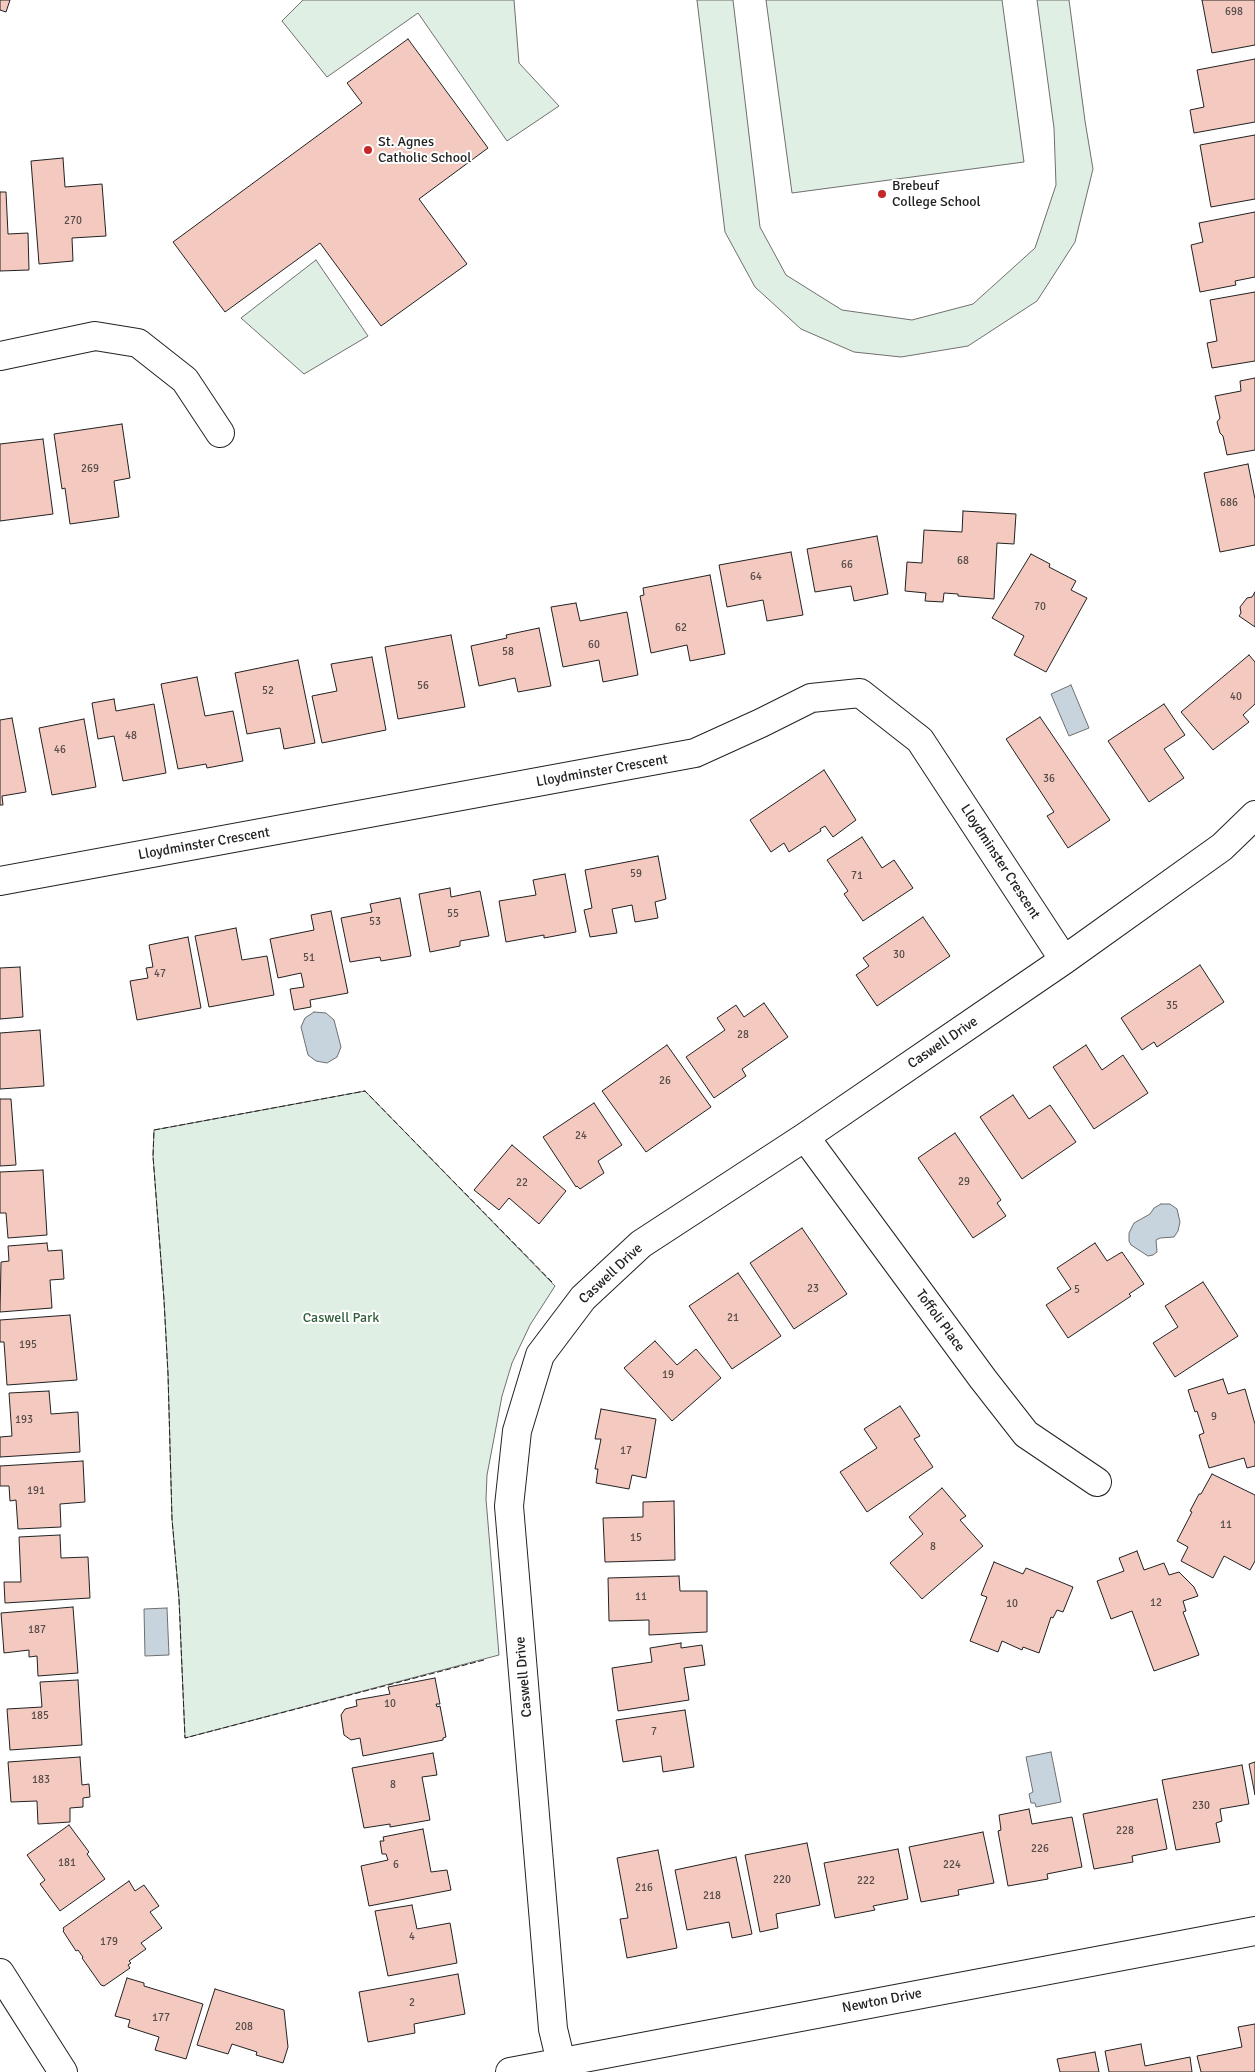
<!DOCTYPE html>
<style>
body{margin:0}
canvas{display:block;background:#fff}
</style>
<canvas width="1255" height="2072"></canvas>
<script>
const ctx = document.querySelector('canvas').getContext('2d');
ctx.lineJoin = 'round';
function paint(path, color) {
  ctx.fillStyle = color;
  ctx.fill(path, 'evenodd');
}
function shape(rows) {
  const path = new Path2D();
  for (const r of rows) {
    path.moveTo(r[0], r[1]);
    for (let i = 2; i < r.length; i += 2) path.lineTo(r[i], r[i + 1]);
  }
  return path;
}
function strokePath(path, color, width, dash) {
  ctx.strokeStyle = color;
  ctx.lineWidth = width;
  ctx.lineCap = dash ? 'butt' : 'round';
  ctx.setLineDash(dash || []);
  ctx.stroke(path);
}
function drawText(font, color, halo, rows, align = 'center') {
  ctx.font = font + ' Signika,sans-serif';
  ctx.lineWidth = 4;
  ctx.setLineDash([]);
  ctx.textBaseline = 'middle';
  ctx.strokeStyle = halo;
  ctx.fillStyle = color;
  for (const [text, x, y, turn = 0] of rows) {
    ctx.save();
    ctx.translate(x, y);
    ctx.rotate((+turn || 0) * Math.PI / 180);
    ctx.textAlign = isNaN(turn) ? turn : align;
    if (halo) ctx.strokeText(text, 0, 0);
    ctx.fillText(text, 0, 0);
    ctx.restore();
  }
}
const green = shape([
 [303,0,514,0,519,63,559,106,507,141,418,13,327,77,282,21,303,0],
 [697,0,733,0,760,227,786,275,842,310,912,320,973,304,1035,248,1056,185,1054,128,1037,0,1069,0,1085,121,1093,169,1075,242,1037,301,968,346,901,357,854,352,801,329,755,287,725,232,697,0],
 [766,0,1002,0,1024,162,792,193,766,0],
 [316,260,368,336,304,374,241,318,316,260],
 [365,1091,555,1286,530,1325,512,1363,502,1396,487,1475,486,1499,499,1655,185,1738,179,1599,172,1519,168,1374,164,1300,153,1156,154,1130,365,1091]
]);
const water = shape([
 [1071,685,1089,728,1069,736,1051,694,1071,685],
 [314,1012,326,1013,334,1020,341,1047,337,1057,327,1063,316,1061,308,1055,301,1027,305,1018,314,1012],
 [1161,1204,1170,1204,1177,1209,1180,1222,1178,1231,1174,1237,1160,1238,1156,1240,1157,1252,1153,1255,1148,1256,1131,1245,1129,1241,1129,1233,1134,1223,1150,1214,1154,1208,1161,1204],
 [167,1608,169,1655,145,1656,144,1609,167,1608],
 [1051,1752,1061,1802,1036,1807,1035,1803,1031,1803,1029,1794,1033,1792,1026,1757,1051,1752]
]);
const building = shape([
 [0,0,10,0,6,12,0,10,0,0],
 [1202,0,1255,0,1255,45,1212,53,1202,0],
 [408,39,488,148,419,199,467,264,381,326,320,243,225,312,173,242,362,103,347,83,408,39],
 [1255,59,1255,122,1194,133,1190,110,1204,107,1197,70,1255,59],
 [1255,135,1255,199,1211,207,1200,145,1255,135],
 [63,158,65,187,102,184,106,236,72,238,73,261,39,264,31,161,63,158],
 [0,192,6,192,8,234,28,233,29,270,0,271,0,192],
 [1255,212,1255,277,1235,281,1236,285,1200,292,1191,245,1203,242,1199,223,1255,212],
 [1255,292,1255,361,1212,368,1207,343,1217,341,1210,300,1255,292],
 [1255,378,1255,450,1227,455,1223,436,1220,433,1217,422,1220,418,1215,396,1241,391,1240,381,1255,378],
 [122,424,130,478,114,481,119,517,70,524,65,488,62,489,54,434,122,424],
 [43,439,53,514,0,521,0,444,43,439],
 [1248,464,1255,499,1255,545,1220,552,1204,473,1248,464],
 [963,511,1016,514,1014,544,997,543,994,599,958,596,958,594,944,593,943,602,925,601,926,593,905,591,907,562,922,563,924,530,962,532,963,511],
 [877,536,888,594,854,601,851,586,815,592,807,549,877,536],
 [791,552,803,615,767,621,763,600,727,607,719,565,791,552],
 [1031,554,1050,564,1049,567,1076,581,1071,590,1087,598,1046,672,1014,655,1024,636,992,618,1031,554],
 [710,575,725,654,690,661,687,645,651,653,640,596,644,595,643,588,710,575],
 [1255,592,1255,627,1239,616,1241,613,1240,607,1247,598,1252,597,1255,592],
 [576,603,580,621,627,612,638,675,603,682,599,660,563,667,551,607,576,603],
 [539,628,551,686,518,692,515,678,479,686,471,646,507,638,506,635,539,628],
 [451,635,465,707,398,719,385,647,451,635],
 [1249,655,1255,662,1255,704,1243,715,1249,722,1213,750,1181,712,1249,655],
 [372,657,386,730,322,743,312,696,337,691,331,664,372,657],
 [298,660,315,743,284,749,280,728,247,734,235,673,298,660],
 [197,677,205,716,233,711,243,761,207,768,206,764,178,769,161,684,197,677],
 [114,699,116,711,154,704,166,773,123,781,114,736,98,739,92,703,114,699],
 [1164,704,1185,735,1164,749,1184,778,1149,802,1108,741,1164,704],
 [1040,717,1110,820,1068,848,1047,816,1054,812,1006,739,1040,717],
 [12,718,26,792,2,796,3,805,0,805,0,720,12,718],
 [84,719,96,787,52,795,39,728,84,719],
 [824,770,856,820,833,837,825,826,820,829,821,831,789,852,784,843,771,852,750,820,824,770],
 [862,837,882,868,894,860,913,888,863,921,844,894,848,891,827,860,862,837],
 [658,856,666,899,655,902,658,918,635,922,632,905,612,909,617,933,590,937,584,910,592,908,585,870,658,856],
 [565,874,576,932,544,938,544,935,506,942,499,901,536,895,533,880,565,874],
 [450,888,451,897,480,891,489,936,460,941,460,946,430,952,419,894,450,888],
 [400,898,411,956,381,961,380,957,350,962,341,918,372,912,370,904,400,898],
 [331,911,348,993,310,1000,311,1007,294,1010,290,989,304,987,301,973,278,978,270,939,314,930,311,915,331,911],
 [923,917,950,956,877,1006,856,975,869,966,863,958,923,917],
 [236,928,242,960,267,956,274,995,209,1007,195,936,236,928],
 [188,937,201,1008,137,1020,130,981,148,978,146,968,153,967,149,945,188,937],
 [1200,965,1224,1002,1157,1047,1154,1042,1142,1050,1121,1018,1200,965],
 [20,967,23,1017,0,1019,0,968,20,967],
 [764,1003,788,1037,742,1069,746,1076,714,1098,686,1057,725,1030,717,1018,736,1005,744,1017,764,1003],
 [40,1030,44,1086,0,1089,0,1033,40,1030],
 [667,1045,711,1107,646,1152,602,1091,667,1045],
 [1086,1045,1102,1070,1123,1055,1148,1093,1094,1129,1053,1067,1086,1045],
 [1013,1095,1029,1119,1050,1105,1076,1142,1022,1179,980,1117,1013,1095],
 [0,1099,11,1099,16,1165,0,1166,0,1099],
 [594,1103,622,1145,598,1161,604,1173,580,1189,577,1186,576,1187,543,1137,594,1103],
 [955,1133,1001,1200,997,1203,1006,1216,973,1238,918,1158,955,1133],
 [512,1145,566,1191,539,1224,509,1198,499,1210,474,1190,512,1145],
 [43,1170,47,1235,8,1238,6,1213,0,1213,0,1172,43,1170],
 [802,1228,847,1294,794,1329,750,1263,802,1228],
 [47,1243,48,1251,62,1250,64,1279,50,1280,52,1308,0,1312,1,1262,9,1261,8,1246,47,1243],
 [1095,1243,1107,1261,1122,1252,1144,1284,1129,1294,1131,1296,1068,1338,1046,1305,1071,1289,1057,1268,1095,1243],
 [738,1273,781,1336,732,1369,689,1306,738,1273],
 [1203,1282,1238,1336,1175,1377,1153,1343,1178,1327,1165,1306,1203,1282],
 [70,1315,77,1380,7,1385,4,1342,0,1342,0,1320,70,1315],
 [655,1341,677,1365,696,1349,721,1378,672,1421,624,1368,655,1341],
 [1223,1379,1228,1394,1245,1389,1255,1424,1255,1466,1247,1468,1244,1458,1209,1468,1199,1435,1204,1433,1197,1411,1195,1412,1188,1390,1223,1379],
 [49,1391,51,1414,78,1412,80,1452,0,1457,0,1437,12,1436,9,1393,49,1391],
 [900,1406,920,1436,914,1439,933,1467,867,1512,840,1472,877,1448,864,1429,900,1406],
 [601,1409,656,1419,646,1478,632,1475,629,1489,596,1483,598,1469,595,1469,601,1439,595,1439,601,1409],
 [83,1461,85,1502,60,1504,61,1527,18,1529,16,1500,10,1501,9,1486,0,1486,0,1466,83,1461],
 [1212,1474,1255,1495,1255,1561,1250,1570,1224,1556,1213,1578,1181,1561,1188,1547,1177,1541,1192,1512,1190,1511,1199,1494,1201,1494,1212,1474],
 [942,1488,966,1516,960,1520,983,1546,922,1599,890,1563,923,1534,909,1517,942,1488],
 [674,1501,675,1560,605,1562,603,1518,643,1517,643,1502,674,1501],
 [60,1535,61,1558,88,1557,90,1598,5,1603,4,1582,21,1582,19,1537,60,1535],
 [1137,1551,1144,1570,1164,1563,1169,1575,1179,1572,1194,1587,1198,1596,1183,1601,1186,1611,1183,1612,1199,1655,1154,1671,1132,1611,1111,1619,1097,1581,1124,1571,1119,1558,1137,1551],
 [994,1562,1023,1574,1026,1568,1073,1587,1063,1612,1057,1610,1053,1618,1051,1617,1039,1653,1023,1647,1022,1650,1002,1641,998,1652,970,1641,987,1597,981,1595,994,1562],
 [679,1576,680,1591,707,1591,707,1632,649,1635,649,1620,609,1621,608,1578,679,1576],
 [73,1607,78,1673,38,1676,37,1656,29,1657,29,1650,4,1653,1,1613,73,1607],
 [681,1643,681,1648,702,1645,705,1665,684,1668,689,1700,618,1711,612,1668,652,1662,650,1648,681,1643],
 [435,1678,440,1704,436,1704,437,1707,440,1706,446,1737,443,1738,443,1740,363,1756,360,1738,351,1740,344,1735,341,1715,345,1709,357,1706,356,1700,390,1694,388,1687,435,1678],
 [78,1680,82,1745,10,1750,7,1709,42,1707,40,1682,78,1680],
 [685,1710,694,1767,663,1772,661,1756,623,1762,616,1720,685,1710],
 [433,1753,437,1775,422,1777,430,1820,390,1827,390,1824,364,1828,352,1768,433,1753],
 [80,1757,82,1785,89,1784,90,1797,83,1798,83,1807,70,1808,70,1822,38,1824,37,1801,11,1802,8,1762,80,1757],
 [1255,1762,1255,1795,1249,1764,1255,1762],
 [1242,1765,1249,1804,1220,1809,1222,1821,1216,1823,1220,1842,1176,1850,1162,1780,1242,1765],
 [1157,1799,1167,1849,1132,1856,1133,1862,1094,1869,1083,1814,1157,1799],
 [1029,1809,1032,1824,1072,1817,1082,1867,1047,1874,1048,1879,1008,1886,998,1831,1001,1830,999,1815,1029,1809],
 [69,1825,89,1852,87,1854,105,1879,60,1911,40,1884,45,1880,27,1855,69,1825],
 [423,1829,431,1872,447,1870,451,1890,369,1906,361,1866,388,1860,386,1854,382,1854,380,1841,384,1841,383,1837,423,1829],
 [983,1832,994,1883,958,1890,959,1895,921,1902,909,1847,983,1832],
 [807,1843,820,1905,776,1914,778,1928,760,1932,745,1855,807,1843],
 [898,1849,908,1899,873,1906,875,1910,835,1918,824,1863,898,1849],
 [658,1850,677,1948,627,1958,620,1919,628,1918,617,1858,658,1850],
 [736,1857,752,1934,732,1938,729,1922,687,1930,675,1870,736,1857],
 [129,1881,135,1891,144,1885,159,1906,150,1912,162,1928,141,1943,146,1949,129,1961,131,1963,128,1965,130,1968,104,1986,101,1985,82,1958,83,1957,78,1950,76,1951,63,1931,64,1930,63,1928,129,1881],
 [412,1905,417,1929,450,1923,457,1963,388,1976,375,1911,412,1905],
 [458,1974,465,2014,414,2024,415,2033,368,2042,359,1992,458,1974],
 [127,1978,144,1983,144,1986,203,2004,186,2059,155,2050,159,2037,128,2027,130,2020,115,2016,127,1978],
 [215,1989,284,2010,288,2047,283,2063,256,2055,257,2052,232,2044,228,2054,197,2045,215,1989],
 [1255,2024,1255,2072,1201,2072,1197,2056,1242,2047,1238,2027,1255,2024],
 [1141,2044,1145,2066,1190,2057,1192,2072,1109,2072,1105,2051,1141,2044],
 [1095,2052,1099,2072,1060,2072,1057,2059,1095,2052]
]);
const street = shape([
 [0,356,95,336,138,343,185,380,220,433],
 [0,881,695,753,761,723,811,698,860,693,920,740,1064,960],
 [805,1137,983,1379,1026,1434,1097,1482],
 [561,2062,553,2029,509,1506,517,1431,540,1355,583,1298,641,1244,805,1137,1064,960,1222,847,1255,815]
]);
const secondary = shape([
 [0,1973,63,2072],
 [510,2072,1255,1931]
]);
const fence = shape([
 [484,1660,185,1738,179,1599,172,1519,168,1374,164,1300,153,1156,154,1130,365,1091,552,1282]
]);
const markers = [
 [368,150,5,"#c62828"],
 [882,194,5,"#c62828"]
];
const numberNames = [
 ["698",1234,12],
 ["270",73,221],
 ["269",90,469],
 ["686",1229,503],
 ["68",963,561],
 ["66",847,565],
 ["64",756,577],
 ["70",1040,607],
 ["62",681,628],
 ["60",594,645],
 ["58",508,652],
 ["56",423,686],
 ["52",268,691],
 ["40",1236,697],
 ["48",131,736],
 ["46",60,750],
 ["36",1049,779],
 ["59",636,874],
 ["71",857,876],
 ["55",453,914],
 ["53",375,922],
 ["30",899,955],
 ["51",309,958],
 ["47",160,974],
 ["35",1172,1006],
 ["28",743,1035],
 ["26",665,1081],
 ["24",581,1136],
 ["29",964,1182],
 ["22",522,1183],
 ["23",813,1289],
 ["5",1077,1290],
 ["21",733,1318],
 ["195",28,1345],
 ["19",668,1375],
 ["9",1214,1417],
 ["193",24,1420],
 ["17",626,1451],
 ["191",36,1491],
 ["11",1226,1525],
 ["15",636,1538],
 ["8",933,1547],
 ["11",641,1597],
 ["12",1156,1603],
 ["10",1012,1604],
 ["187",37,1630],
 ["10",390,1704],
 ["185",40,1716],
 ["7",654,1732],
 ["183",41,1780],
 ["8",393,1785],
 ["230",1201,1806],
 ["228",1125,1831],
 ["226",1040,1849],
 ["181",67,1863],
 ["6",396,1865],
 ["224",952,1865],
 ["220",782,1880],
 ["222",866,1881],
 ["216",644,1888],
 ["218",712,1896],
 ["4",412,1937],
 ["179",109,1942],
 ["2",412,2003],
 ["177",161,2018],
 ["208",244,2027]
];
const poiNames = [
 ["St. Agnes",378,142],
 ["Catholic School",378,158],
 ["Brebeuf",892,186],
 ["College School",892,202]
];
const streetNames = [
 ["Lloydminster Crescent",602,771,-10],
 ["Lloydminster Crescent",204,844,-10],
 ["Lloydminster Crescent",1000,862,57],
 ["Caswell Drive",943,1043,-34],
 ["Caswell Drive",611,1274,-43],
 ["Toffoli Place",940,1321,54],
 ["Caswell Drive",524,1677,-95],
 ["Newton Drive",882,2001,-11]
];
const parkNames = [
 ["Caswell Park",341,1318]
];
paint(green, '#e0efe3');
strokePath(green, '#6f6f6f', 1);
paint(water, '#c7d3dd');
strokePath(water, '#6f6f6f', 1);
paint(building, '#f3c9c0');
strokePath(building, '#222', 1);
strokePath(street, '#222', 30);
strokePath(secondary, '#222', 30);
strokePath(street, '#fff', 28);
strokePath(secondary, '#fff', 28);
strokePath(fence, '#222', 1, [6, 2.5]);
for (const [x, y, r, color] of markers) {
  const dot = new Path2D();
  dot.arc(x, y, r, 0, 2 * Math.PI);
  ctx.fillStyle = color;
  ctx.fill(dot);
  strokePath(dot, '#fff', 2);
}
drawText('11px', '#564c4a', null, numberNames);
drawText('14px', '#222', '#fff', poiNames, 'left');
drawText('14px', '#222', '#fff', streetNames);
drawText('14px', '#2f5e38', '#fff', parkNames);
</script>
